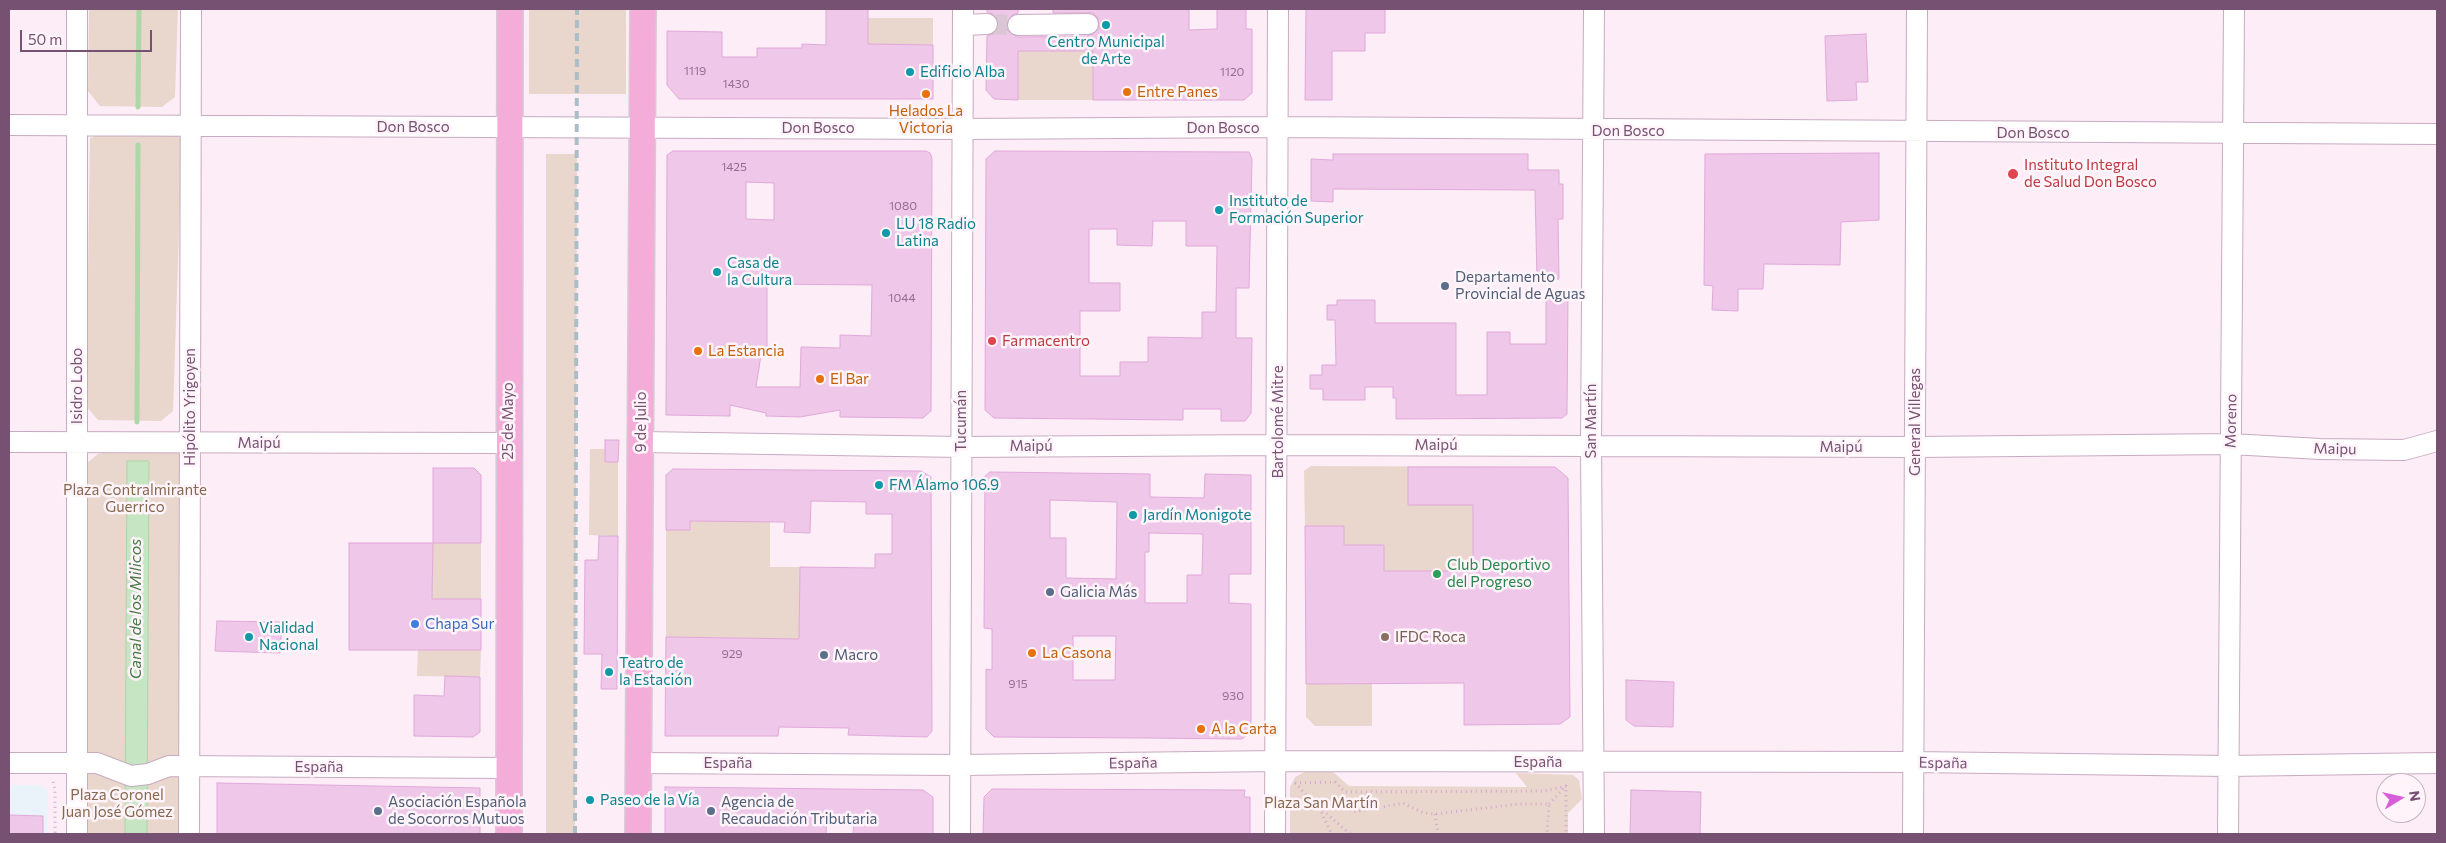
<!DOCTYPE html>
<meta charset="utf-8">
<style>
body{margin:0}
#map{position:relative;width:2446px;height:843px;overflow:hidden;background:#fcedf6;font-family:Commissioner,sans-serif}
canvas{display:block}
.frame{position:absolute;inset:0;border:10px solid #765172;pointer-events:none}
.north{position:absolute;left:2376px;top:773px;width:50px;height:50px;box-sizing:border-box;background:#fef4fa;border:1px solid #c8b3c4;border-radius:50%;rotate:81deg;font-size:14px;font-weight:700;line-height:20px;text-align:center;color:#765172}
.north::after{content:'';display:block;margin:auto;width:18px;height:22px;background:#d85ddb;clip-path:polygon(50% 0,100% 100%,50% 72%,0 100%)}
.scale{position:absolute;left:20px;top:30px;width:132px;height:22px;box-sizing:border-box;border:2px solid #765172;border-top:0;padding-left:6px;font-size:15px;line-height:18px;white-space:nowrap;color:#765172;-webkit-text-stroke:4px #fef4fa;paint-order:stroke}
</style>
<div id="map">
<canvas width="2446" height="843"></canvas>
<div class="frame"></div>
<div class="north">N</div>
<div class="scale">50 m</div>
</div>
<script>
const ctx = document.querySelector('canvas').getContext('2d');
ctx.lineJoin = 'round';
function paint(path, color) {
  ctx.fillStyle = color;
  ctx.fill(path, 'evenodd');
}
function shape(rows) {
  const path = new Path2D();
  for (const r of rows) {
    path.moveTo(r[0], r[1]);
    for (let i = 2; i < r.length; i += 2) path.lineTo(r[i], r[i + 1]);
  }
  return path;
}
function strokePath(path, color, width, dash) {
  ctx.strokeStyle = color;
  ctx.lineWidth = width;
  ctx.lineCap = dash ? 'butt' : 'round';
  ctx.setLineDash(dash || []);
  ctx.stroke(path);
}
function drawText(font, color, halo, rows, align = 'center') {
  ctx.font = font + ' Commissioner,sans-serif';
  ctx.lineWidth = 5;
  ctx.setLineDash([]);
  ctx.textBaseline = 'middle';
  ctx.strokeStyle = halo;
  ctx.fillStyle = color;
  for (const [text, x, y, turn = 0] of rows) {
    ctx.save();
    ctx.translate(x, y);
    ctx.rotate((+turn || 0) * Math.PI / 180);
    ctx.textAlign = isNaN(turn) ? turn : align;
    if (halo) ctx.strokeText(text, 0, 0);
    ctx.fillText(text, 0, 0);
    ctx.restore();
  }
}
const education = shape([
 [9,785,41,785,48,792,47,834,9,834]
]);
const green = shape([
 [89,9,178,9,175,97,162,107,100,106,88,91],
 [529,9,626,9,626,94,529,94],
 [868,18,933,18,933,45,868,45],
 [1018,51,1093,51,1093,100,1018,100],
 [177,133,182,141,173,411,161,421,98,420,86,406,90,138,100,134],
 [546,154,577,154,575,834,546,834],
 [590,449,605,449,605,462,618,462,618,536,589,535],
 [117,450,176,451,181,456,183,834,86,834,87,463,98,454],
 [1311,466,1555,467,1568,478,1569,652,1463,653,1305,526,1304,471],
 [690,521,770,522,770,567,800,567,799,639,666,637,666,530,690,530],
 [433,543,481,543,481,599,432,599],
 [481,649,480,677,417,676,418,650],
 [1306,684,1372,684,1372,726,1315,726,1306,717],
 [1332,771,1349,786,1527,787,1516,773,1573,775,1579,780,1582,799,1568,813,1568,834,1290,834,1290,787,1295,777,1305,772]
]);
const water = shape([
 [127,461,149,461,147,834,125,834,127,461]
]);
const stream = shape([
 [138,107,139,9],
 [137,422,138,145]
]);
const building = shape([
 [826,9,868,9,868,44,933,45,933,99,679,99,667,85,667,31,722,32,722,57,757,57,757,48,802,48,802,44,826,45,826,9],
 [987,9,1018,9,1018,13,1012,15,1006,25,1008,31,1018,37,1088,36,1099,29,1098,18,1093,13,1053,13,1053,9,1189,9,1189,30,1217,29,1217,9,1246,9,1246,29,1252,29,1252,93,1244,100,1093,100,1093,51,1018,51,1018,100,994,99,986,90,987,36,994,34,999,23,993,14,987,12,987,9],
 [1306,9,1385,9,1385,33,1365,33,1365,51,1332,51,1332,100,1305,100,1306,9],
 [1866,34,1868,82,1856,82,1857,100,1827,101,1825,36,1866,34],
 [673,151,926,151,930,153,932,158,931,411,923,418,840,417,840,410,800,417,766,416,766,413,730,405,730,416,666,415,667,155,673,151],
 [746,182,774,183,774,220,746,219,746,182],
 [767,284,872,285,871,336,840,335,840,348,801,347,800,387,756,387,761,355,767,355,767,284],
 [995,151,1249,152,1252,159,1249,288,1236,288,1236,338,1252,338,1251,413,1245,421,1221,421,1221,409,1183,409,1183,420,994,418,985,410,986,159,995,151],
 [1153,221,1186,221,1186,246,1217,246,1216,312,1202,312,1202,338,1148,337,1148,362,1120,362,1120,376,1080,376,1080,311,1120,311,1120,283,1089,283,1089,229,1117,229,1117,245,1152,246,1153,221],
 [1879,153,1879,220,1841,222,1840,265,1764,264,1763,289,1738,289,1738,311,1712,310,1713,286,1704,285,1705,154,1879,153],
 [1333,154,1528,154,1528,170,1559,170,1559,184,1563,184,1563,219,1558,219,1559,279,1537,279,1535,190,1333,189,1333,202,1311,201,1311,159,1333,160,1333,154],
 [1546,293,1568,293,1567,414,1562,418,1396,419,1396,398,1393,398,1393,387,1365,387,1365,400,1323,400,1323,389,1310,389,1310,375,1322,375,1322,365,1336,365,1335,320,1327,320,1327,305,1337,305,1337,300,1375,300,1375,323,1456,323,1456,395,1487,395,1487,332,1510,332,1510,344,1546,344,1546,293],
 [605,440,619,440,618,462,605,462,605,440],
 [1408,467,1555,467,1568,478,1570,717,1560,724,1464,725,1464,683,1306,684,1305,526,1344,526,1344,545,1384,545,1384,571,1473,571,1473,505,1408,505,1408,467],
 [433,468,474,468,481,475,481,543,433,543,433,468],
 [673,469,921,471,931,477,932,731,927,737,848,735,849,728,779,727,778,736,665,736,666,637,799,639,800,567,875,568,875,554,892,554,892,514,866,514,866,502,811,501,810,533,784,532,785,522,690,521,690,530,666,530,666,475,673,469],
 [990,472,1150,474,1150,497,1204,498,1205,474,1251,475,1251,574,1229,574,1229,603,1251,604,1251,732,1242,739,1144,738,994,737,986,729,986,669,992,670,992,629,984,628,985,476,990,472],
 [1050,500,1117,502,1116,579,1066,578,1066,538,1050,538,1050,500],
 [1149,533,1203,534,1202,575,1187,575,1187,603,1145,603,1145,552,1149,552,1149,533],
 [1073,636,1116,636,1115,680,1073,680,1073,636],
 [599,536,618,536,617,689,601,689,602,654,584,654,585,560,598,560,599,536],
 [349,543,433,543,432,599,481,599,481,650,349,650,349,543],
 [217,621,282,622,280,653,215,651,217,621],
 [445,676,480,677,480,732,473,737,414,736,414,695,444,696,445,676],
 [1626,680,1674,682,1673,727,1634,726,1626,720,1626,680],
 [217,783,480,788,480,834,217,834,217,783],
 [665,787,923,790,933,797,933,834,853,834,854,822,827,821,826,834,665,834,665,787],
 [992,789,1245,790,1244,797,1250,797,1250,834,983,834,984,797,992,789],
 [1631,790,1701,792,1700,834,1630,834,1631,790],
 [9,815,43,816,43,834,9,834,9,815]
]);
const minorTunnel = shape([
 [987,24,1018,25]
]);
const path = shape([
 [53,782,55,789,55,834],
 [1295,783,1335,782,1345,792,1545,791,1566,786,1566,834],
 [1295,783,1317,806,1342,807,1357,812,1403,803,1424,813,1435,814,1518,804,1549,804,1547,834],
 [1549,804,1565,787],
 [1319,807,1350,834],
 [1319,808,1332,834],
 [1435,814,1438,834]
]);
const minor = shape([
 [77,9,77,834],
 [1594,9,1591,446,1594,834],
 [963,25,987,24],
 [1018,25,1088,24],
 [9,125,962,129,1278,127,2437,134],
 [9,442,508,443],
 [641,442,961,447,1278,445,1915,447,2231,444,2320,449,2404,450,2437,441],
 [9,763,97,763,131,776,148,774,169,766,509,768],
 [638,763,961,765,1276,761,1913,762,2228,766,2437,763],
 [189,834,191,9],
 [960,834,963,9],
 [1275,834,1278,9],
 [1913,834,1917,9],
 [2228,834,2234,9]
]);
const major = shape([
 [509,834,510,9],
 [638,834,643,9]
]);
const rail = shape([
 [575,834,577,9]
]);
const markers = [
 [1106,25,5,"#0f9aa8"],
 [910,72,5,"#0f9aa8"],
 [1127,92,5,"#e8710a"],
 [926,94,5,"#e8710a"],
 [2013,174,6,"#e0444e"],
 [1219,210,5,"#0f9aa8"],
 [886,233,5,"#0f9aa8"],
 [717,272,5,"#0f9aa8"],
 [1445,286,5,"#5c6f8a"],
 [992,341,5,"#e0444e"],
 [698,351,5,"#e8710a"],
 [820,379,5,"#e8710a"],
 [879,485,5,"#0f9aa8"],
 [1133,515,5,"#0f9aa8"],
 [1437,574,5,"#2e9e5b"],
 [1050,592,5,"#5c6f8a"],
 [415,624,5,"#3f7fe0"],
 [249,637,5,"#0f9aa8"],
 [1385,637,5,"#8d6e63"],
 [1032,653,5,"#e8710a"],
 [824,655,5,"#5c6f8a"],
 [609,672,5,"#0f9aa8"],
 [1201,729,5,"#e8710a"],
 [590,800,5,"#0f9aa8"],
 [378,811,5,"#5c6f8a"],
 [711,811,5,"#5c6f8a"]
];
const numberNames = [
 ["1119",695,71],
 ["1120",1232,72],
 ["1430",736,84],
 ["1425",734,167],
 ["1080",903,206],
 ["1044",902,298],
 ["929",732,654],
 ["915",1018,684],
 ["930",1233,696]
];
const cultureNames = [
 ["Centro Municipal",1106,42,"center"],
 ["de Arte",1106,59,"center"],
 ["Edificio Alba",920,72],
 ["Instituto de",1229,201],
 ["Formación Superior",1229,218],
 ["LU 18 Radio",896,224],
 ["Latina",896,241],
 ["Casa de",727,263],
 ["la Cultura",727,280],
 ["FM Álamo 106.9",889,485],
 ["Jardín Monigote",1143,515],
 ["Vialidad",259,628],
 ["Nacional",259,645],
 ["Teatro de",619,663],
 ["la Estación",619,680],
 ["Paseo de la Vía",600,800]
];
const foodNames = [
 ["Entre Panes",1137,92],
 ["Helados La",926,111,"center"],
 ["Victoria",926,128,"center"],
 ["La Estancia",708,351],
 ["El Bar",830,379],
 ["La Casona",1042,653],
 ["A la Carta",1211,729]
];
const streetNames = [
 ["Don Bosco",413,127],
 ["Don Bosco",818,128],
 ["Don Bosco",1223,128],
 ["Don Bosco",1628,131],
 ["Don Bosco",2033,133],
 ["Isidro Lobo",77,386,-90],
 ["Hipólito Yrigoyen",190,407,-90],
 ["25 de Mayo",508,421,-90],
 ["Tucumán",961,421,-90],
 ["San Martín",1591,421,-90],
 ["Moreno",2231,421,-89],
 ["9 de Julio",641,422,-90],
 ["Bartolomé Mitre",1278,422,-90],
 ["General Villegas",1915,422,-90],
 ["Maipú",259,443],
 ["Maipú",1436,445],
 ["Maipú",1031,446],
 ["Maipú",1841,447],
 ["Maipu",2335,449,1],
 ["España",1538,762],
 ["España",728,763],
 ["España",1133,763,-1],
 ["España",1943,763,1],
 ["España",319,767]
];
const healthNames = [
 ["Instituto Integral",2024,165],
 ["de Salud Don Bosco",2024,182],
 ["Farmacentro",1002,341]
];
const serviceNames = [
 ["Departamento",1455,277],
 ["Provincial de Aguas",1455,294],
 ["Galicia Más",1060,592],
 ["Macro",834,655],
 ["Asociación Española",388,802],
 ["de Socorros Mutuos",388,819],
 ["Agencia de",721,802],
 ["Recaudación Tributaria",721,819]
];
const parkNames = [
 ["Plaza Contralmirante",135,490],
 ["Guerrico",135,507],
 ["Plaza Coronel",117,795],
 ["Juan José Gómez",117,812],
 ["Plaza San Martín",1321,803]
];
const leisureNames = [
 ["Club Deportivo",1447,565],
 ["del Progreso",1447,582]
];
const shopNames = [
 ["Chapa Sur",425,624]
];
const educationNames = [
 ["IFDC Roca",1395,637]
];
const waterNames = [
 ["Canal de los Milicos",136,609,-90]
];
paint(education, '#e9f3f9');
paint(green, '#e9d6cc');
paint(water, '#c6e5c2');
strokePath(water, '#add6a9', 1);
strokePath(stream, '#add6a9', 5);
paint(building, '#efc7e9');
strokePath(building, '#e1a8d9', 1);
strokePath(minorTunnel, '#dac6d5', 20, [20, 10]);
strokePath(minor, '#c7abc2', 22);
strokePath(major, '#d6cbd5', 28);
strokePath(path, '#d5a9cf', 3, [1, 4]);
strokePath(minor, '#fff', 20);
strokePath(major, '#f4acd9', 25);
strokePath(rail, '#abbec6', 4, [8, 5]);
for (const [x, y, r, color] of markers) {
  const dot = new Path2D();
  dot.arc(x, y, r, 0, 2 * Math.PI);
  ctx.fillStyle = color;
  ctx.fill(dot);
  strokePath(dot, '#fef4fa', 2);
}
drawText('12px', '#946e90', null, numberNames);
drawText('15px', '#0d838f', '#fef4fa', cultureNames, 'left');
drawText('15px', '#c56008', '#fef4fa', foodNames, 'left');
drawText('15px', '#765172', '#fef4fa', streetNames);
drawText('15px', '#be3a42', '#fef4fa', healthNames, 'left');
drawText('15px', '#4e5e75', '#fef4fa', serviceNames, 'left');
drawText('15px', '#87684f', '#fef4fa', parkNames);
drawText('15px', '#27864d', '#fef4fa', leisureNames, 'left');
drawText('15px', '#366cbe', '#fef4fa', shopNames, 'left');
drawText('15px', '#785e54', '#fef4fa', educationNames, 'left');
drawText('italic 16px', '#497945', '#fef4fa', waterNames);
</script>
